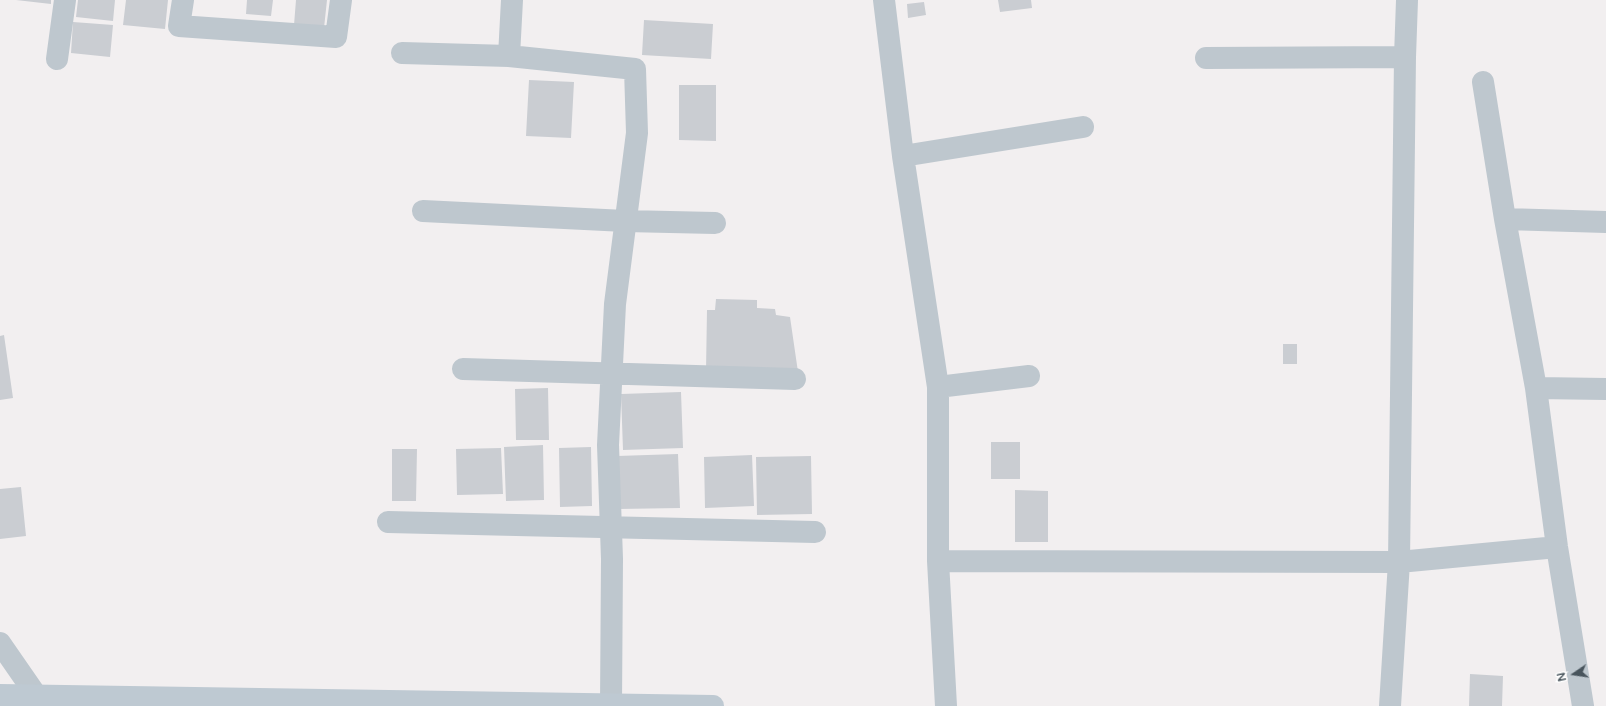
<!DOCTYPE html>
<style>
body{margin:0}
#map{position:relative;width:1606px;height:706px;overflow:hidden;background:#f2eff0;font-family:"Varela Round",sans-serif}
canvas{display:block}
.north{position:absolute;left:1554px;top:654px;width:40px;height:40px;-webkit-text-stroke:3px #fff;paint-order:stroke;rotate:257deg;font-size:11px;font-weight:700;line-height:16px;text-align:center;color:#48545c}
.north::after{content:'';display:block;margin:auto;width:14px;height:18px;background:#48545c;clip-path:polygon(50% 0,100% 100%,50% 72%,0 100%)}
</style>
<div id="map">
<canvas width="1606" height="706"></canvas>
<div class="north">N</div>
</div>
<script>
const ctx = document.querySelector('canvas').getContext('2d');
ctx.lineJoin = 'round';
function paint(path, color) {
  ctx.fillStyle = color;
  ctx.fill(path, 'evenodd');
}
function shape(rows) {
  const path = new Path2D();
  for (const r of rows) {
    path.moveTo(r[0], r[1]);
    for (let i = 2; i < r.length; i += 2) path.lineTo(r[i], r[i + 1]);
  }
  return path;
}
function strokePath(path, color, width, dash) {
  ctx.strokeStyle = color;
  ctx.lineWidth = width;
  ctx.lineCap = dash ? 'butt' : 'round';
  ctx.setLineDash(dash || []);
  ctx.stroke(path);
}
const building = shape([
 [16,0,51,0,51,4],
 [78,0,115,0,113,21,76,17],
 [126,0,168,0,165,29,123,25],
 [247,0,273,0,271,16,246,14],
 [296,0,327,0,324,28,294,25],
 [998,0,1031,0,1032,8,1000,12],
 [924,2,926,15,908,18,907,4],
 [644,20,713,24,711,59,642,55],
 [73,22,113,25,110,57,71,53],
 [529,80,574,82,571,138,526,136],
 [679,85,716,85,716,141,679,140],
 [716,299,757,300,757,308,775,309,776,315,790,317,798,372,706,371,707,310,715,310],
 [4,335,13,398,0,400,0,336],
 [1283,344,1297,344,1297,364,1283,364],
 [548,388,549,440,516,440,515,389],
 [681,392,683,448,623,450,621,394],
 [991,442,1020,442,1020,479,991,479],
 [543,445,544,500,506,501,504,447],
 [591,447,592,506,560,507,559,448],
 [501,448,503,494,457,495,456,449],
 [392,449,417,449,416,501,392,501],
 [678,454,680,508,618,509,617,456],
 [752,455,754,506,705,508,704,457],
 [811,456,812,514,757,515,756,457],
 [21,487,26,536,0,539,0,489],
 [1015,490,1048,491,1048,542,1015,542],
 [1470,674,1503,676,1502,706,1469,706]
]);
const minor = shape([
 [183,0,179,26,336,37,341,0],
 [884,0,903,156,938,387,938,561,946,706],
 [402,53,509,56,635,69,637,133,615,304,608,445,612,559,611,705],
 [509,56,512,0],
 [1206,58,1405,57],
 [57,59,65,0],
 [1483,82,1505,219,1536,388,1557,547,1583,706],
 [903,156,1083,127],
 [423,211,625,221,715,223],
 [1505,219,1606,222],
 [463,369,795,379],
 [938,387,1029,376],
 [1536,388,1606,389],
 [388,522,815,532],
 [938,561,1399,562,1557,547],
 [0,643,36,695,42,706],
 [1390,706,1399,562,1405,57,1407,0]
]);
const secondary = shape([
 [0,695,713,706]
]);
paint(building, '#cacdd2');
strokePath(minor, '#bec7ce', 22);
strokePath(secondary, '#bec9d2', 22);
</script>
